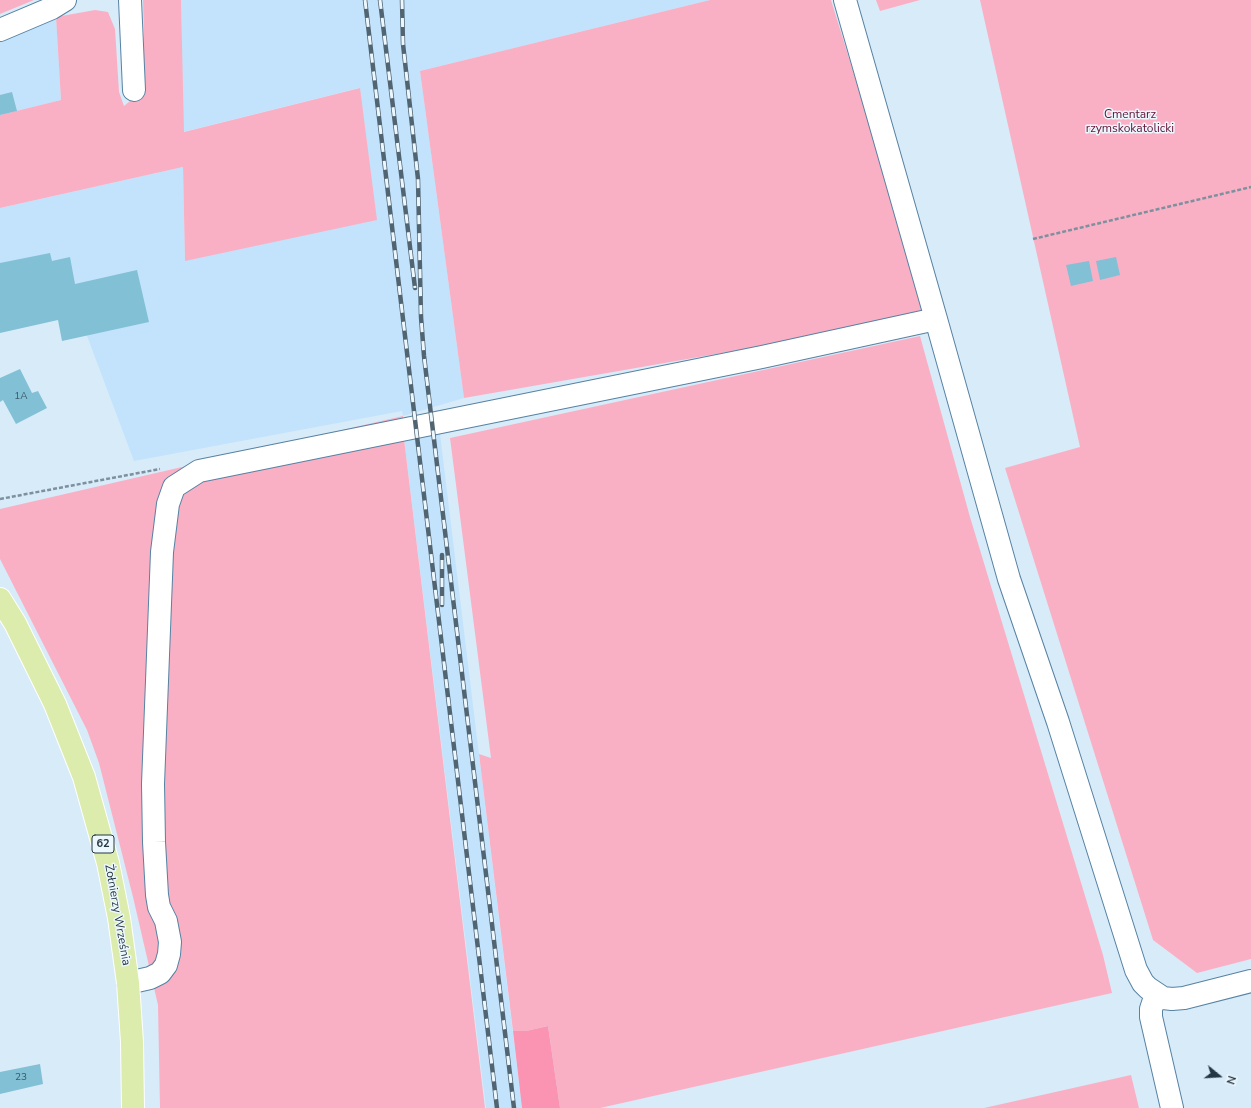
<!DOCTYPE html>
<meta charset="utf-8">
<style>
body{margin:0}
#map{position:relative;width:1251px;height:1108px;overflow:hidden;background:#d8ebf9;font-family:"Nunito Sans",sans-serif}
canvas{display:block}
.north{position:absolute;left:1199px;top:1056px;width:40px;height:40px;-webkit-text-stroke:3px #edf7fe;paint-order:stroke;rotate:108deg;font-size:11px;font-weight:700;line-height:16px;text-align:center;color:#233644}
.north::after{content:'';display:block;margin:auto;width:14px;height:18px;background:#233644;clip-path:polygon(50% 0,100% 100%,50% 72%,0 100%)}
</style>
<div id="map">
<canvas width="1251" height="1108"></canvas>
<div class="north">N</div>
</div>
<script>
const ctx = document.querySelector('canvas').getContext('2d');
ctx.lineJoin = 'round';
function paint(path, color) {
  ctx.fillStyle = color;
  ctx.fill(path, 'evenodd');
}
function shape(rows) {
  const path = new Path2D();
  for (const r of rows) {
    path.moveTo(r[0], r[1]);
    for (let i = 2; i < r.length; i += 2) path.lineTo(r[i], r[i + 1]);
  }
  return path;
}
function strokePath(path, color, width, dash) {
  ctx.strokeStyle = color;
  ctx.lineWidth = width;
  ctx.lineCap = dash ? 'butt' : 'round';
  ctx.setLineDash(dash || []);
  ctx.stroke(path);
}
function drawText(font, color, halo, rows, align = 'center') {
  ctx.font = font + ' "Nunito Sans",sans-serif';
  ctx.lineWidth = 3;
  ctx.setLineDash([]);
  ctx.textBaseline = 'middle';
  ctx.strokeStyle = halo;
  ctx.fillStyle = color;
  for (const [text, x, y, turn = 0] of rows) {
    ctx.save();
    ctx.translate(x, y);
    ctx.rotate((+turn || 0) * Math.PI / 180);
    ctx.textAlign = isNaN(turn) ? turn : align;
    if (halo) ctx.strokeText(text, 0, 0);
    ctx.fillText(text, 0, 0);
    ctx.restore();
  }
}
const built = shape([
 [181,0,710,0,420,71,464,398,403,416,402,411,134,461,87,336,75,284,0,300,0,208,183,167,185,261,359,88,183,132],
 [56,17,61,100,0,115,0,41],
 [440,434,522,1108,486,1108,404,439]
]);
const green = shape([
 [0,0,34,0,0,14],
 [143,0,181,0,184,132,360,88,377,220,185,261,183,167,0,208,0,115,61,100,56,17,95,10,108,12,115,29,119,92,124,106,142,91,144,35],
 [710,0,831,0,927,310,762,346,464,398,420,71],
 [876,0,920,0,880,11],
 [980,0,1251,0,1251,959,1197,973,1153,940,1005,468,1080,447],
 [920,336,970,517,1103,955,1112,993,600,1108,560,1108,548,1026,526,1031,513,1031,479,754,491,758,450,438],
 [403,416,404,439,485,1108,160,1108,158,1005,133,897,99,763,87,730,0,559,0,509],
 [1131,1075,1139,1108,984,1108]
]);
const forest = shape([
 [548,1026,560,1108,522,1108,513,1031,526,1031]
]);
const building = shape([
 [12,92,17,111,0,115,0,95],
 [50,253,52,261,70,257,75,284,137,270,149,322,62,341,58,320,0,333,0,263],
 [1116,257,1120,275,1100,280,1096,261],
 [1089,261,1093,281,1071,286,1066,265],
 [20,369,32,393,38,391,47,408,16,424,3,400,0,402,0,378],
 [40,1064,43,1084,0,1094,0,1072]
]);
const path = shape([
 [1033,239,1251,187],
 [0,499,160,469]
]);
const minor = shape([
 [130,0,134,90],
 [845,0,936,319,1009,579,1058,722,1136,970,1143,983,1148,988,1163,998,1172,999,1184,998,1251,981],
 [0,30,52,8,65,0],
 [128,983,150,978,160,973,166,965,169,954,170,942,166,921,159,907,157,895,154,842,153,784,162,552,168,504,174,487,199,471,762,357,936,319],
 [1156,994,1151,1009,1151,1017,1172,1108]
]);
const major = shape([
 [0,599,15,623,55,704,84,777,108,863,119,918,128,983,132,1042,133,1108]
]);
const rail = shape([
 [365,0,497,1108],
 [380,0,415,288],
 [402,0,403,44,418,179,421,317,424,356,514,1108],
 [442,605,442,555]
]);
const numberNames = [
 ["1A",21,397],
 ["23",21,1078]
];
const shields = [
 [103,844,22]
];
const shieldNames = [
 ["62",103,844]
];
const parkNames = [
 ["Cmentarz",1130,115],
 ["rzymskokatolicki",1130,129]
];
const streetNames = [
 ["Żołnierzy Września",117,915,80]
];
paint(built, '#c2e3fb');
paint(green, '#fab0c4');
paint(forest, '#fb94b3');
paint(building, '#82c0d5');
strokePath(minor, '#5682a3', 24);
strokePath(major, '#fff', 24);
strokePath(path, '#7d909e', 2.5, [4, 2]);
strokePath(minor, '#fff', 22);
strokePath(major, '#dcecac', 22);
strokePath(rail, '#516472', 4.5);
strokePath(rail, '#edf7fe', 3, [9]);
drawText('10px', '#3b5868', null, numberNames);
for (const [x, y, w] of shields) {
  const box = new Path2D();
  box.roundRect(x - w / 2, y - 9, w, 18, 3);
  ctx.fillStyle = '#edf7fe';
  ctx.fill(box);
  strokePath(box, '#233644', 1);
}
drawText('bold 11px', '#233644', null, shieldNames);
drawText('12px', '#611333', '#edf7fe', parkNames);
drawText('12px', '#233644', '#edf7fe', streetNames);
</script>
